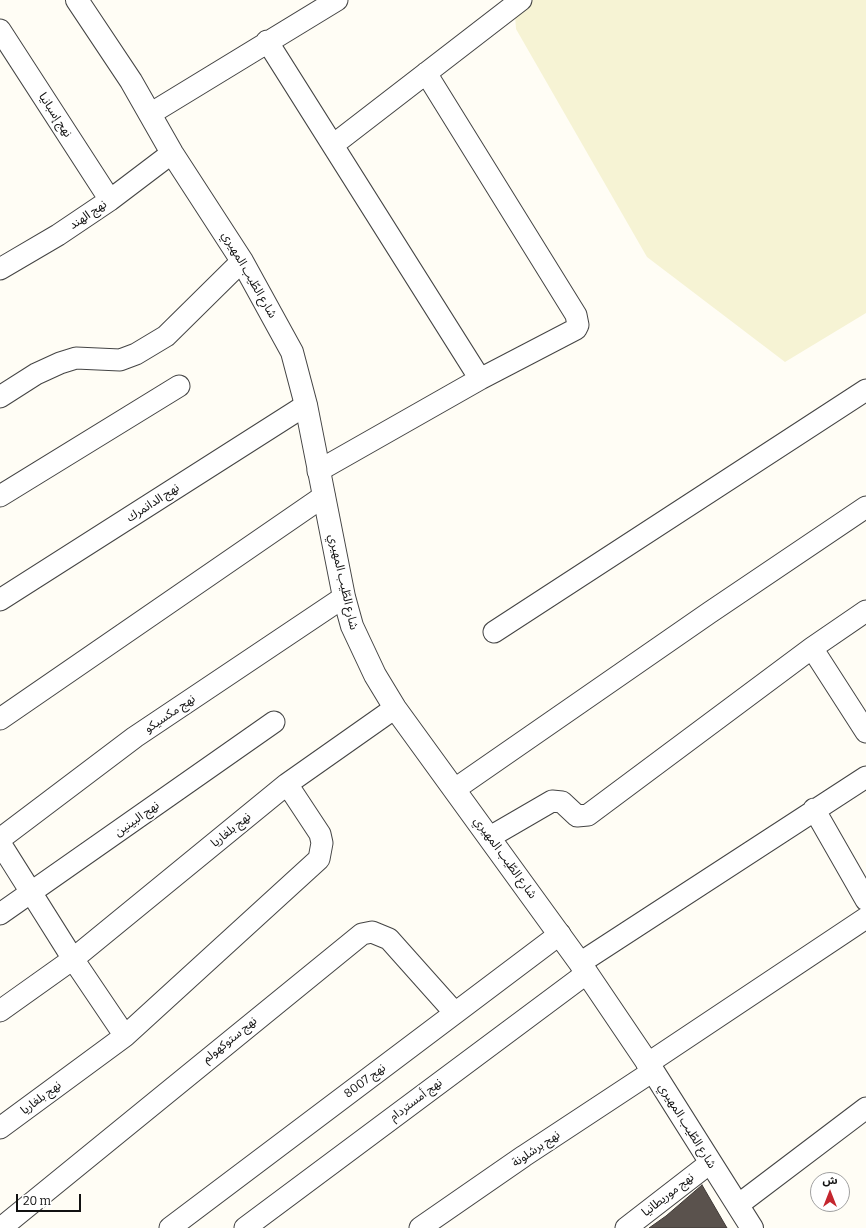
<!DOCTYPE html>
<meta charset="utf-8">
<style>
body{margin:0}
#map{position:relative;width:866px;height:1228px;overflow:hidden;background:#fffdf5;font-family:Bitter,"Noto Sans Arabic",serif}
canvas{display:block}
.north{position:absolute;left:810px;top:1172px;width:40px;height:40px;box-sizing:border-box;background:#fff;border:1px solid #a0a0a0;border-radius:50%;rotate:0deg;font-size:11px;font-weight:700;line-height:16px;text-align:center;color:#111}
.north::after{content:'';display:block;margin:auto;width:14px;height:18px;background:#c4262e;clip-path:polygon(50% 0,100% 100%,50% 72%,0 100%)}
.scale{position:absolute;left:16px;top:1194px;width:65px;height:18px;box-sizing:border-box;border:2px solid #111;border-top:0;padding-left:5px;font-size:12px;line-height:14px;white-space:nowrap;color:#111;-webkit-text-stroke:3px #fff;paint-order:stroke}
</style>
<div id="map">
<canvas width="866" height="1228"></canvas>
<div class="north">ش</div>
<div class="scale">20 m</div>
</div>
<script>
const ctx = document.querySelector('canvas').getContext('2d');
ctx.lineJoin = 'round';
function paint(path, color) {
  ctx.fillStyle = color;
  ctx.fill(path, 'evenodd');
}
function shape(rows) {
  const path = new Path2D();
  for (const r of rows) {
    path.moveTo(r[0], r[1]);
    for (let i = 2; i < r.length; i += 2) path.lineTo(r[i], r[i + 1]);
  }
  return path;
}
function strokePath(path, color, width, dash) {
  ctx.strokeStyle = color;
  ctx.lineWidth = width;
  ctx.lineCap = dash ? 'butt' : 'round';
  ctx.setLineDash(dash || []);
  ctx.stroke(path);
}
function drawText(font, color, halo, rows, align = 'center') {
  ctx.font = font + ' Bitter,"Noto Sans Arabic",serif';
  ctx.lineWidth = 4;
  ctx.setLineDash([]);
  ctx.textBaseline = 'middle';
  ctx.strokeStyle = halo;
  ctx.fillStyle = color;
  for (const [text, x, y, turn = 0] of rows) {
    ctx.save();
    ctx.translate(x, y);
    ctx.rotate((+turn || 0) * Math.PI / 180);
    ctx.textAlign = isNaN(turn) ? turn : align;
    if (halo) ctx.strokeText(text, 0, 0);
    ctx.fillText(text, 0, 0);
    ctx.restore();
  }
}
const farmland = shape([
 [514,0,866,0,866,313,785,362,647,257,516,29]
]);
const building = shape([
 [702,1185,727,1228,649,1228,666,1216,702,1185]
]);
const minor = shape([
 [0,30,110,200],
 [267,41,480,379],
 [150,114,337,0],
 [333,145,521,0],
 [0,269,58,235,110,200,172,153],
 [0,397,36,374,60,363,76,358,120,360,136,354,166,336,242,261],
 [318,471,480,379,576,329,578,325,576,315,426,73],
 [0,496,179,386],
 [0,600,306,405],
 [494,632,866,390],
 [812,648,866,732],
 [0,719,324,496],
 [455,789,709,613,866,507],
 [814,809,866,900],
 [490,837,552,801,562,802,577,816,588,815,812,648,866,611],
 [0,839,135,737,344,597],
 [0,843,73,959,125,1036,0,1128],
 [0,914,274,722],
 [580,963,866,777],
 [0,1011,73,959,287,784,395,708],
 [125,1036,319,859,322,843,320,834,287,784],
 [647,1064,866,918],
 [738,1205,866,1108],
 [1,1228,362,934,372,932,389,939,455,1013],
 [170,1228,560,934],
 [245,1228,587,973],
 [420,1228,524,1156,653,1071],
 [626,1228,710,1163]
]);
const tertiary = shape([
 [77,0,131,81,172,153,242,261,292,352,306,405,344,597,352,626,375,675,395,708,580,963,653,1071,752,1228]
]);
const streetNames = [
 ["نهج إسبانيا",55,115,57],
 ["نهج الهند",88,215,-34],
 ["شارع الطّيب المهيري",249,275,60],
 ["نهج الدانمرك",153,503,-33],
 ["شارع الطّيب المهيري",343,582,77],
 ["نهج مكسيكو",170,714,-34],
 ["نهج البينين",137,819,-35],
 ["نهج بلغاريا",231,830,-39],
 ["شارع الطّيب المهيري",505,858,54],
 ["نهج ستوكهولم",230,1040,-39],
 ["نهج 8007",365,1081,-37],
 ["نهج بلغاريا",41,1098,-37],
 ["نهج أمستردام",416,1100,-37],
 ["شارع الطّيب المهيري",687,1126,58],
 ["نهج برشلونة",536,1149,-34],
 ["نهج موريطانيا",668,1195,-38]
];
paint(farmland, '#f6f3d4');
paint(building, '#5a524d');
strokePath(building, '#3f3936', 1);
strokePath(minor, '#444', 23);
strokePath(tertiary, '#444', 24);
strokePath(minor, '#fff', 21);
strokePath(tertiary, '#fff', 22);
drawText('12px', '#111', '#fff', streetNames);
</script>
